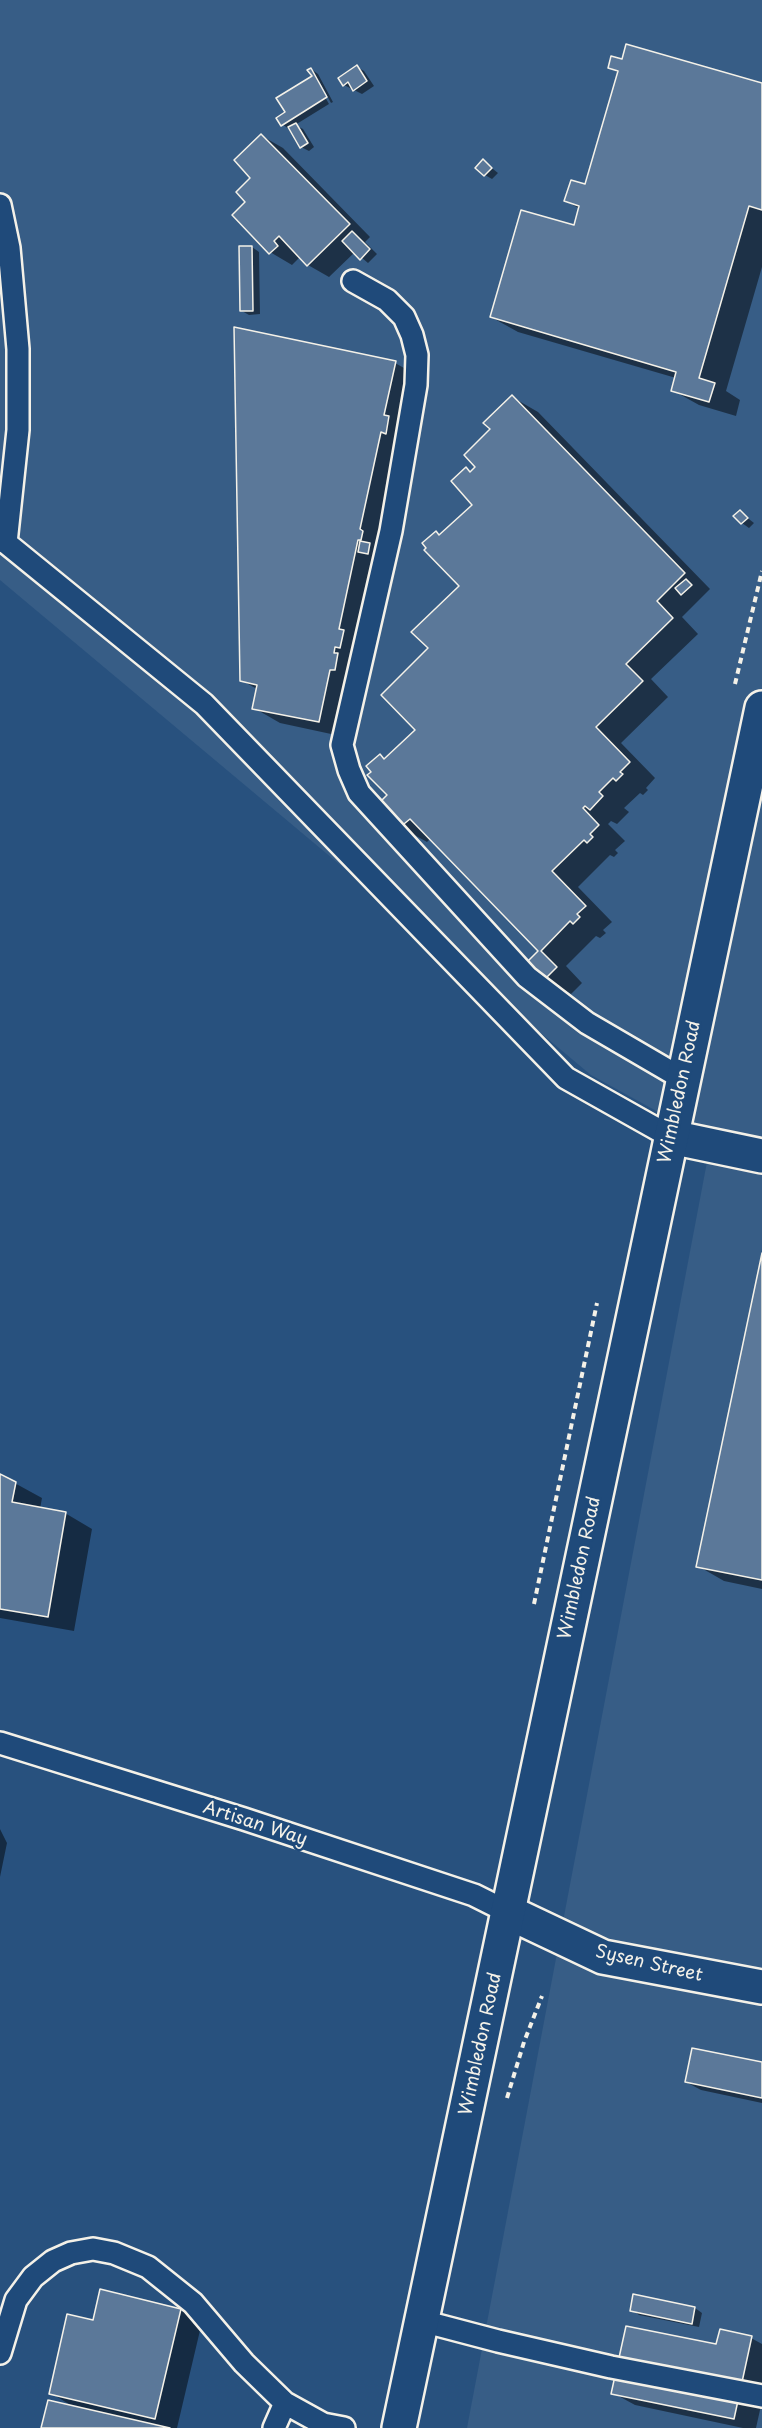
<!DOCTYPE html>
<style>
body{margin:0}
canvas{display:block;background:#28517e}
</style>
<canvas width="762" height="2428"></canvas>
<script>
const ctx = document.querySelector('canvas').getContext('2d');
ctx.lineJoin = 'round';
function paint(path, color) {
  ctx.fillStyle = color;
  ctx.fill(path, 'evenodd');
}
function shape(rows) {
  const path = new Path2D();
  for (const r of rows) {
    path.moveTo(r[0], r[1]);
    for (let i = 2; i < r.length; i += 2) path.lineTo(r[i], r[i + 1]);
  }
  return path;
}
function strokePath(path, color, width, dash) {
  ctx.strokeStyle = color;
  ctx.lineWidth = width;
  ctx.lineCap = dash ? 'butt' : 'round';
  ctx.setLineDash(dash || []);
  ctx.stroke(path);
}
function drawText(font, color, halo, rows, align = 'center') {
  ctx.font = font + ' "Playpen Sans",sans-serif';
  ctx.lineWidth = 5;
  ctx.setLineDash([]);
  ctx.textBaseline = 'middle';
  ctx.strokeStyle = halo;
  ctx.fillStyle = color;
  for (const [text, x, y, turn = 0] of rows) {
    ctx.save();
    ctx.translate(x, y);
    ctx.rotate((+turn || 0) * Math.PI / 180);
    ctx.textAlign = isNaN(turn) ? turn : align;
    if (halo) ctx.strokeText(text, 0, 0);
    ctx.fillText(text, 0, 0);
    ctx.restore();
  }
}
const built = shape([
 [0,0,762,0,762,2428,467,2428,711,1141,591,1075,0,580]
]);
const shadow = shape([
 [357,67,364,71,374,86,362,94,344,85],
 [610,67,762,85,762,267,726,391,740,400,736,416,699,405,672,390,676,378,518,332,491,317,575,227,580,209,566,201,586,186,619,73],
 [311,69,318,74,333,102,331,103,319,81,316,81,329,104,295,125,303,129,314,147,309,151,301,147,289,129,282,124,287,113,314,77],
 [262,136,283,148,370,237,365,242,377,254,368,263,355,252,329,277,308,265,300,257,292,265,270,252,248,202],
 [483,161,498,173,492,179,485,175],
 [252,247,259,252,260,314,249,315,242,311],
 [395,363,422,378,345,737,280,723,254,708,257,689,241,680],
 [512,397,538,412,710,589,682,617,698,634,651,679,668,697,621,743,655,778,646,788,648,790,643,795,640,793,624,808,629,812,617,824,611,821,608,824,625,841,615,850,618,853,614,857,610,855,578,887,612,922,603,930,606,933,600,938,596,936,566,966,582,983,571,994,545,979,540,951,431,838,427,842,400,827,389,795,380,756,386,759,417,730,430,648,461,586,436,533,441,536,474,505,466,469,471,472,477,467,492,429],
 [740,512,754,523,749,528,742,523],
 [762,1260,762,1589,724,1581,698,1566],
 [0,1475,42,1498,40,1509,65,1513,92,1529,74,1631,0,1618],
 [0,1829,7,1843,0,1877],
 [762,2063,762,2103,701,2090,686,2082],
 [695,2308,702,2313,699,2327,639,2315,632,2310],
 [180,2310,202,2322,177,2428,43,2428,72,2406,51,2393,95,2321],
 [751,2338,762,2344,762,2401,756,2428,743,2428,635,2405,613,2393,717,2346]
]);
const building = shape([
 [626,44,762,83,762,210,749,206,699,378,715,383,709,402,671,391,676,372,490,317,521,210,574,225,579,206,564,201,571,180,585,184,618,71,608,68,611,56,622,59,626,44],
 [357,65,367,81,353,91,348,82,343,86,338,78,357,65],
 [311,68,327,97,281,126,276,118,285,112,276,98,312,76,307,70,311,68],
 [296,123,308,143,300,148,288,127,296,123],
 [261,134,350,224,307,266,279,236,274,241,278,246,269,254,232,215,245,202,236,192,250,178,234,160,261,134],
 [483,159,492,168,484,176,475,168,483,159],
 [352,231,370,249,360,260,342,241,352,231],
 [239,246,252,246,253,311,240,311,239,246],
 [234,327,396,361,384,415,389,416,386,434,381,432,360,529,363,531,361,540,358,540,339,629,344,630,340,648,335,647,334,653,338,653,335,670,330,670,319,722,252,709,257,685,240,681,234,327],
 [512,395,685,573,657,601,673,618,626,664,643,681,596,727,630,762,620,772,623,774,616,781,613,778,599,792,603,796,590,810,585,806,583,808,599,825,590,834,593,837,587,843,584,840,552,871,586,906,577,914,580,917,573,924,570,921,541,951,557,967,544,980,527,962,538,951,410,819,399,828,377,805,387,795,367,775,371,772,366,766,380,754,384,759,415,730,381,695,428,648,411,632,459,586,424,550,426,548,422,543,436,531,439,535,472,505,451,481,466,467,470,472,475,467,464,455,490,429,483,423,512,395],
 [740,510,748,518,741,524,733,516,740,510],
 [360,541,370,543,368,554,358,552,360,541],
 [686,579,692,585,681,595,675,588,686,579],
 [762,1253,762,1580,696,1567,762,1253],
 [0,1474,16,1482,12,1502,66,1512,48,1617,0,1609,0,1474],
 [692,2048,762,2062,762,2098,685,2082,692,2048],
 [100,2289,181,2309,155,2419,49,2394,67,2314,93,2320,100,2289],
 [633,2294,695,2307,692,2324,630,2311,633,2294],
 [626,2326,716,2344,720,2329,752,2336,734,2419,611,2394,626,2326],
 [48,2400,170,2428,41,2428,48,2400]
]);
const path = shape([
 [735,684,762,571],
 [534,1604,597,1303],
 [507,2098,524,2042,542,1996]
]);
const service = shape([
 [0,205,9,248,18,349,18,430,6,543],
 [353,281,387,300,404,317,412,335,417,355,416,385,391,531,342,745,349,770,359,793,527,977,587,1023,683,1079],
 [0,538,204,704,566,1078,671,1137],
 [0,1743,244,1819,474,1895,508,1912],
 [422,2321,498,2341,611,2367,762,2396],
 [0,2353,16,2300,33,2277,53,2261,71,2253,93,2249,114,2253,148,2267,193,2303,244,2363,285,2403,323,2424,344,2428],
 [274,2428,285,2403]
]);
const minor = shape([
 [671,1137,762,1156],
 [508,1912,603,1957,762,1987]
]);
const secondary = shape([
 [399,2428,762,708]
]);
const streetNames = [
 ["Wimbledon Road",680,1092,-78],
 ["Wimbledon Road",580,1568,-78],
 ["Artisan Way",255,1824,18],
 ["Sysen Street",649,1964,13],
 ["Wimbledon Road",481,2044,-78]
];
paint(built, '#375d86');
paint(shadow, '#0007');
paint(building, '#5b7899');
strokePath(building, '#f4f1e8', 1.5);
strokePath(service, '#f4f1e8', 26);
strokePath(minor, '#f4f1e8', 38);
strokePath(secondary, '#f4f1e8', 38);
strokePath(path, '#f4f1e8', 4, [6, 4.5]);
strokePath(service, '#1f4a7a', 21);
strokePath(minor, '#1f4a7a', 33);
strokePath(secondary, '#1f4a7a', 33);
drawText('18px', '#f4f1e8', '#1f4a7a', streetNames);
</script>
